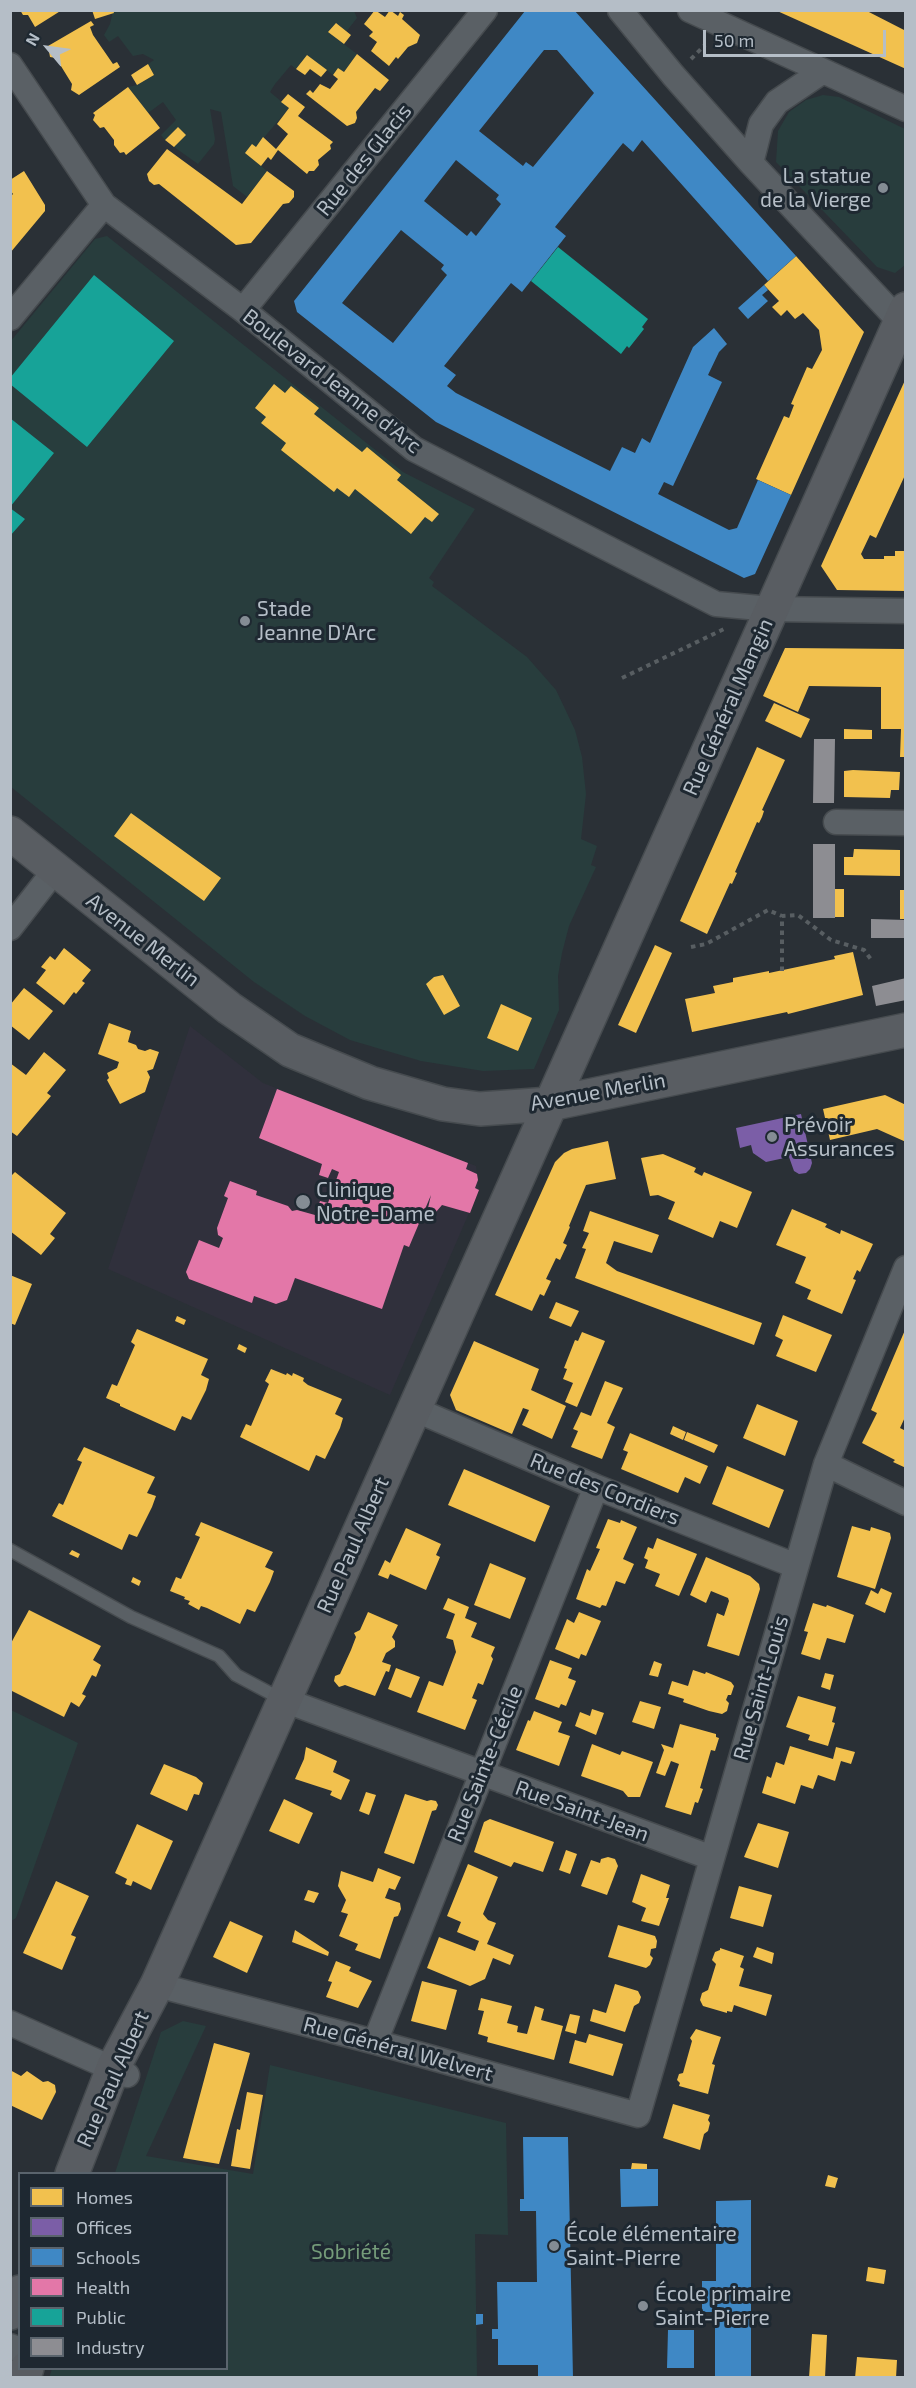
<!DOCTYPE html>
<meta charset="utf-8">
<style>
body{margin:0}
#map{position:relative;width:916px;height:2388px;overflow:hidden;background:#2a3036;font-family:"Exo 2",sans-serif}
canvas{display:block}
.frame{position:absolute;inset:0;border:12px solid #b5bec7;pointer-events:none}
.legend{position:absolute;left:18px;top:2172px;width:210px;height:198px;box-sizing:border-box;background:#1e2831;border:2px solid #5a646d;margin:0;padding:8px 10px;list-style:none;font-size:18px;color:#b5bec7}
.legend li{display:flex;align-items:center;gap:12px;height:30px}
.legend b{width:30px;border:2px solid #5a646d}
.north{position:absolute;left:18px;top:18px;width:60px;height:60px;-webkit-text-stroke:4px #1e2831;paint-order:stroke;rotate:299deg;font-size:16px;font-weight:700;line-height:24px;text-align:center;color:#b5bec7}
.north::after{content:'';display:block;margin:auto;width:21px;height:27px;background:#b5bec7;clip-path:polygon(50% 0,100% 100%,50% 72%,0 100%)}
.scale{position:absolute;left:703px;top:30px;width:183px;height:27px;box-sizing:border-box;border:3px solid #b5bec7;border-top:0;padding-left:8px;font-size:18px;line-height:21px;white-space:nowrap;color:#b5bec7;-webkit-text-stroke:4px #1e2831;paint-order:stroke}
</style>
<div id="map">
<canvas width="916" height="2388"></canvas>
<div class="frame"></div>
<ul class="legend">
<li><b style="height:16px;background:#f2c14e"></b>Homes</li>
<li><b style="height:16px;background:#7b5ea7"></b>Offices</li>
<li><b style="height:16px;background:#3f88c5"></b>Schools</li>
<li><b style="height:16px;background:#e377a8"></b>Health</li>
<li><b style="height:16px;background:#17a398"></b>Public</li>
<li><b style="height:16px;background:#8d8d92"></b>Industry</li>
</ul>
<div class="north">N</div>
<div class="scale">50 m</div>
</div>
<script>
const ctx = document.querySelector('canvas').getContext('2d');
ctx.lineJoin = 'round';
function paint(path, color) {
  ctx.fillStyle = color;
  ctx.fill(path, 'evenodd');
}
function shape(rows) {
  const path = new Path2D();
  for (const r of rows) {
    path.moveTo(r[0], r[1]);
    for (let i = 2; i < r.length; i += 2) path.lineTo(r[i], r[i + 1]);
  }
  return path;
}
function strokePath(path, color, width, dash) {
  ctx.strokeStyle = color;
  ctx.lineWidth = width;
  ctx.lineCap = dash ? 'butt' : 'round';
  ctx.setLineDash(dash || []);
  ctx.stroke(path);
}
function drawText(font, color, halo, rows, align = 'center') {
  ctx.font = font + ' "Exo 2",sans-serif';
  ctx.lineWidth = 6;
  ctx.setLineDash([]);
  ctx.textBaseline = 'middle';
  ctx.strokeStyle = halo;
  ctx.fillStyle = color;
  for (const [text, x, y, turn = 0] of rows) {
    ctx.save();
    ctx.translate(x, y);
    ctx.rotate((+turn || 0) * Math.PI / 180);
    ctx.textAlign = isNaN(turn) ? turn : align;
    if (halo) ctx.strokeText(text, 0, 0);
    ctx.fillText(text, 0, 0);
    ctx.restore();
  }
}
const medical = shape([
 [190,1026,263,1083,476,1166,479,1190,390,1395,108,1269]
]);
const green = shape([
 [113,11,354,11,357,18,346,32,336,23,328,32,357,54,344,72,338,68,333,75,307,55,296,69,291,65,275,84,270,92,289,108,256,147,246,153,267,171,247,197,233,186,221,112,210,109,215,139,214,144,198,164,174,147,186,135,178,127,165,140,161,135,176,120,163,102,148,113,128,87,137,85,154,75,148,64,154,60,143,54,133,56,118,36,109,42,104,35,110,24],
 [823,95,839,97,905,129,905,265,895,273,877,267,776,162,778,131,789,112,806,100],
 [107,236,403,472,475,509,429,578,434,582,432,586,527,657,556,690,575,730,582,757,586,794,581,839,597,846,591,865,596,867,569,926,562,953,558,976,559,1010,534,1069,483,1071,421,1061,350,1040,305,1016,254,982,11,787,10,342,95,239],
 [11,1710,78,1743,16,1918,11,1921],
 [183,2021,206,2026,146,2156,253,2174,270,2065,506,2123,508,2235,475,2234,477,2377,49,2378,52,2369,226,2368,226,2174,115,2173,161,2032]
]);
const homes = shape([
 [20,10,62,10,35,27,28,15,23,15],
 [92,10,113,10,114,13,95,19],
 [375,10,385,17,390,10,398,16,400,12,404,15,402,19,420,35,417,43,408,47,398,59,396,57,389,66,371,51,377,42,369,36,373,32,364,24],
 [775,10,865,10,906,31,906,69],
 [91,21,94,25,90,27,93,35,113,64,117,62,120,67,79,95,71,90,72,84,56,58,50,57,48,46],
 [336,23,351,35,344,44,328,32],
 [357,54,389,80,380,91,375,88,356,112,357,118,355,123,347,126,306,94,310,90,313,93,320,84,330,89,338,79,333,75,338,68,344,72],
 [307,55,327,70,321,77,310,69,305,75,296,69],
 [148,64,154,75,137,85,131,75],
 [128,87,160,128,126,155,124,152,120,153,114,145,114,140,104,127,100,128,93,120,95,115,93,113],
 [288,94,305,107,298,116,333,142,330,145,331,149,318,160,319,165,314,171,309,171,307,174,278,150,271,160,268,157,261,166,245,153,252,144,256,147,263,137,276,149,288,134,277,124,289,108,281,102],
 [178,127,186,135,174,147,165,140],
 [167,149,242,204,267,171,294,191,294,197,289,203,283,204,251,243,236,245,159,184,154,185,149,181,147,174],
 [24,171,45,205,45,211,10,253,10,197,13,194,10,190,10,180],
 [796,256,864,332,791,495,756,479,784,416,789,418,794,405,791,404,807,367,812,369,822,350,819,330,803,313,795,319,787,310,781,316,772,307,779,301,764,285],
 [906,378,904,426,906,427,906,473,876,538,870,535,861,554,864,559,884,559,884,556,895,556,895,551,906,551,906,591,837,590,821,566],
 [274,384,285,393,291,386,319,408,314,414,362,452,367,447,401,475,397,480,439,514,432,522,425,517,411,534,355,489,349,497,337,488,334,492,281,450,286,443,261,423,266,417,255,408],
 [785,648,906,649,906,757,900,757,901,729,881,729,881,687,809,686,798,712,763,696],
 [774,703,810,719,801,738,765,721],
 [844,729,872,730,872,739,844,739],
 [757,747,785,760,762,810,764,811,762,817,759,823,757,822,735,872,737,873,732,884,730,883,707,934,680,921],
 [853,770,900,772,899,790,891,790,890,798,844,797,844,771],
 [131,813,221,878,204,901,114,836],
 [854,849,900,850,900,876,844,875,844,857,853,857],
 [835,889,844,889,844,917,835,917],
 [900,890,906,890,906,919,900,919],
 [655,945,672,953,636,1033,618,1025],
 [64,948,91,970,82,981,85,983,76,994,74,992,64,1005,36,983,46,970,41,967,50,956,55,960],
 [853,952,863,995,788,1014,787,1012,692,1032,685,999,715,993,713,986,733,982,733,978,769,971,769,973,835,959,834,956],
 [443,975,460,1006,444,1015,426,984,434,977],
 [24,988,53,1011,29,1040,10,1025,10,1005],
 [501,1004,532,1018,518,1051,487,1038],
 [109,1023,131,1031,128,1042,136,1045,138,1049,145,1051,150,1049,159,1052,153,1069,147,1071,150,1077,145,1092,120,1104,107,1080,109,1078,107,1073,117,1068,119,1062,98,1054],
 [44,1052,66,1070,47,1093,51,1096,17,1136,10,1131,10,1063,26,1075],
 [885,1095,906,1105,906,1142,877,1129,830,1140,823,1109],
 [608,1141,616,1179,586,1185,569,1226,570,1227,563,1243,567,1245,560,1260,556,1258,546,1279,551,1281,544,1296,540,1294,532,1311,495,1295,555,1162,564,1153,572,1149],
 [663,1154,696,1168,694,1172,702,1176,704,1172,752,1192,737,1228,720,1221,713,1238,668,1219,675,1202,658,1195,650,1196,641,1158],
 [15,1172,66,1213,50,1234,55,1238,41,1255,10,1231,10,1177],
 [792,1209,827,1224,825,1227,840,1234,841,1230,873,1244,860,1272,857,1270,853,1279,856,1280,842,1314,807,1299,811,1290,795,1283,806,1257,776,1245],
 [590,1211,659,1235,652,1253,614,1241,606,1263,617,1271,762,1323,754,1345,575,1278,586,1249,582,1248,589,1233,583,1231],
 [10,1275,32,1284,15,1325,10,1323],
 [556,1302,579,1311,571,1327,549,1318],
 [783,1315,832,1335,816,1372,776,1356,783,1340,775,1336],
 [177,1316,186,1320,184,1325,175,1321],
 [137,1329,208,1359,201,1375,209,1379,206,1390,191,1420,182,1416,175,1431,120,1406,120,1404,106,1398,112,1384,117,1386,135,1345,131,1342],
 [905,1330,906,1415,900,1428,906,1431,906,1468,893,1462,895,1460,862,1443,877,1413,871,1410],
 [582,1332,605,1341,577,1407,565,1402,573,1383,563,1379,567,1369,564,1368,575,1340,578,1341],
 [474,1341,539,1369,531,1390,566,1406,552,1439,522,1425,529,1410,523,1408,512,1434,456,1410,450,1395],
 [239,1344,247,1348,245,1353,237,1349],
 [271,1369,286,1375,287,1373,292,1376,293,1373,304,1378,303,1381,308,1385,342,1399,335,1414,343,1418,340,1428,325,1459,316,1455,309,1471,240,1437,246,1424,251,1426,269,1384,265,1381],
 [605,1381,623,1388,607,1423,615,1427,602,1459,571,1447,578,1431,573,1429,581,1412,591,1416],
 [757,1404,798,1421,785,1456,743,1438],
 [673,1426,686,1432,683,1440,670,1434],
 [687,1432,718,1445,714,1453,684,1440],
 [630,1433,708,1466,700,1484,685,1477,678,1493,621,1469,628,1452,623,1450],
 [84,1447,155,1477,147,1493,156,1496,152,1507,137,1537,129,1534,122,1550,52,1516,59,1503,63,1505,82,1462,77,1460],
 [727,1466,784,1490,769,1528,712,1504],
 [464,1469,550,1506,535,1542,448,1505],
 [608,1519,620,1523,621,1520,637,1527,623,1559,634,1564,625,1584,616,1581,606,1606,602,1605,600,1608,576,1599,587,1569,590,1571,600,1549,596,1548],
 [201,1522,273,1552,265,1567,274,1571,270,1582,255,1612,247,1609,240,1624,207,1608,201,1606,199,1610,188,1604,190,1601,184,1599,185,1597,170,1591,176,1577,181,1579,200,1537,195,1535],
 [852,1526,870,1531,871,1527,890,1533,891,1538,875,1589,837,1577],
 [406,1528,441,1544,436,1555,440,1557,426,1590,390,1574,388,1579,378,1575,385,1560,390,1563],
 [657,1538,697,1554,679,1596,655,1586,660,1574,645,1568,648,1560,644,1558,648,1547,653,1549],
 [72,1550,80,1554,78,1558,69,1554],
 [706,1557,750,1576,759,1584,760,1589,739,1656,707,1646,717,1613,724,1616,729,1601,728,1598,711,1591,706,1603,690,1595],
 [490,1563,526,1578,510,1619,474,1605],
 [133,1577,141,1581,139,1586,131,1582],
 [881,1588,892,1593,885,1613,865,1604,871,1590,878,1594],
 [448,1598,469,1607,465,1618,477,1623,471,1637,495,1647,491,1656,493,1659,483,1685,478,1683,472,1698,477,1700,465,1730,417,1712,429,1681,443,1686,456,1652,453,1640,446,1638,455,1614,443,1609],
 [813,1603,826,1607,827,1605,854,1615,845,1643,827,1638,820,1660,801,1654,808,1632,804,1631],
 [29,1610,101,1646,93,1660,101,1665,96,1677,92,1675,82,1694,86,1696,79,1707,71,1702,64,1717,10,1690,10,1645],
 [368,1612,398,1625,392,1637,395,1641,395,1647,386,1653,382,1662,391,1665,389,1672,386,1671,375,1696,345,1685,339,1687,334,1681,335,1676,340,1674,351,1650,356,1637,354,1633,360,1630],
 [579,1612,601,1621,586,1656,581,1654,579,1659,555,1649,567,1619,574,1623],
 [550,1660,572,1668,568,1678,576,1681,566,1706,561,1704,559,1708,535,1699],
 [654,1661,662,1664,658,1677,649,1675],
 [396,1668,420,1677,411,1698,388,1689],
 [693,1670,705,1674,706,1672,731,1682,734,1686,731,1695,728,1695,726,1700,729,1703,727,1711,722,1714,709,1711,683,1702,684,1699,668,1694,672,1681,688,1686],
 [825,1673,834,1675,830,1690,821,1687],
 [798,1696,836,1707,832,1722,835,1723,828,1746,808,1740,810,1735,786,1727],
 [640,1701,661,1707,654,1729,632,1722],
 [592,1709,604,1713,596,1735,575,1726,580,1712,590,1716],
 [534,1711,562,1722,558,1732,570,1736,559,1766,516,1750,528,1720,530,1721],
 [680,1724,716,1734,716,1737,719,1738,715,1751,711,1750,700,1788,703,1789,698,1803,695,1802,691,1815,665,1807,679,1764,671,1761,665,1776,656,1773,664,1750,661,1744,673,1748],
 [592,1744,620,1755,622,1751,653,1762,640,1797,628,1797,623,1791,581,1776],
 [790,1746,833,1759,836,1747,855,1752,851,1764,841,1761,835,1781,818,1775,813,1789,801,1785,795,1804,762,1793,767,1776,771,1778,776,1762,784,1765],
 [306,1747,337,1761,333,1772,350,1780,341,1800,330,1795,332,1791,295,1779,304,1759],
 [164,1764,196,1777,203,1783,199,1795,194,1794,187,1811,150,1794],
 [366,1792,376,1795,369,1815,359,1811],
 [405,1794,427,1801,431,1800,436,1801,438,1805,436,1810,432,1811,414,1864,384,1853],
 [284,1799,313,1813,299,1844,269,1831],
 [490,1819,554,1842,543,1872,514,1862,511,1867,474,1852,484,1822],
 [758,1823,789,1832,778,1868,744,1857],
 [137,1824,173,1841,151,1890,133,1881,131,1886,125,1884,127,1879,115,1873],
 [566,1850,577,1854,570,1874,559,1870],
 [608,1857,615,1859,618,1866,607,1895,581,1886,591,1860,600,1863,601,1859],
 [468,1864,498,1877,483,1914,488,1920,496,1923,487,1944,514,1955,510,1965,493,1958,485,1979,470,1986,427,1968,439,1937,475,1951,479,1941,457,1932,461,1922,447,1916],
 [378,1868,401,1877,395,1890,389,1888,385,1898,400,1903,401,1909,398,1916,394,1917,380,1959,355,1950,358,1944,339,1936,348,1914,341,1912,346,1900,338,1886,341,1871,373,1882],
 [641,1874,670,1885,666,1898,669,1898,659,1926,641,1921,646,1908,632,1902],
 [56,1881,89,1896,71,1935,76,1937,62,1970,23,1953],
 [739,1886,772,1895,763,1927,730,1918],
 [308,1890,319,1893,314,1903,304,1900],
 [230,1921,263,1936,247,1973,213,1957],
 [618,1925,655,1936,657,1941,656,1948,651,1949,650,1955,653,1958,650,1965,646,1968,608,1957],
 [295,1930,329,1952,328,1956,292,1942],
 [757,1947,774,1953,772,1964,753,1957],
 [720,1948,744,1956,740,1967,744,1969,739,1986,772,1995,766,2016,734,2005,732,2012,727,2011,727,2013,703,2006,700,2000,702,1993,708,1990,716,1964,712,1960,715,1952,720,1950],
 [336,1961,351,1967,349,1971,372,1981,358,2008,326,1997,332,1982,328,1981],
 [422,1981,457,1990,446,2030,411,2021],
 [615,1984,638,1991,641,1997,639,2003,634,2006,625,2032,590,2021,593,2009,606,2013],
 [481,1998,512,2006,507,2023,518,2026,517,2032,527,2034,535,2006,544,2009,541,2020,563,2026,554,2060,487,2042,488,2037,478,2034,484,2011,478,2010],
 [570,2014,580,2016,576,2034,565,2031],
 [696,2029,721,2037,712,2064,715,2065,708,2094,679,2086,680,2083,677,2080,679,2074,683,2073,692,2041,690,2038],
 [589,2034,623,2044,613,2076,569,2063,575,2040,586,2043],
 [214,2043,250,2053,219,2164,183,2158],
 [10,2070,21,2076,27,2071,43,2082,48,2081,55,2085,56,2092,42,2120,10,2105],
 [247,2092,263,2095,250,2169,231,2166,237,2129,240,2130],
 [673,2104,710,2115,708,2120,710,2123,708,2131,704,2134,700,2150,663,2138],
 [632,2163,647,2164,647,2169,631,2169],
 [828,2175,838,2178,835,2188,825,2186],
 [868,2267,886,2270,884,2284,866,2281],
 [812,2334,827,2335,825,2378,809,2378],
 [857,2357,897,2360,896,2378,855,2378]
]);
const offices = shape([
 [801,1114,812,1163,810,1169,806,1173,799,1174,794,1171,789,1157,766,1162,753,1153,751,1145,740,1148,736,1128]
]);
const schools = shape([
 [574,10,796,256,768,281,642,140,633,152,623,143,555,227,566,236,522,292,511,283,444,366,456,375,447,386,456,393,610,471,622,447,635,453,642,438,650,443,693,347,714,328,727,344,719,352,708,375,722,382,673,486,664,482,658,494,729,530,737,528,758,480,791,495,755,574,744,578,436,422,297,312,294,301,525,11],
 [544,50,557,50,594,93,533,167,526,162,523,166,479,131],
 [456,160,499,195,496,199,501,204,476,236,471,231,467,236,424,201],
 [401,230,444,265,441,269,447,275,393,343,342,303],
 [764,285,768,290,762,295,768,301,748,319,738,308],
 [523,2137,568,2137,573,2378,538,2378,538,2365,498,2365,498,2339,492,2339,492,2329,498,2329,497,2282,537,2282,536,2211,520,2211,520,2199,524,2199],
 [620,2169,658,2169,658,2206,621,2207],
 [751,2200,751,2378,715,2378,715,2312,702,2312,702,2281,716,2281,716,2201],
 [476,2314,483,2314,483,2324,476,2325],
 [668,2330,694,2330,694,2368,667,2368]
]);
const health = shape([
 [277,1089,468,1163,466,1169,477,1174,478,1180,475,1188,479,1190,470,1213,442,1205,436,1212,428,1208,431,1195,409,1247,404,1245,382,1309,295,1278,287,1300,276,1304,254,1296,252,1303,189,1279,186,1272,199,1240,219,1248,223,1238,218,1235,217,1228,228,1198,224,1196,230,1181,257,1191,256,1195,288,1206,292,1211,297,1210,315,1215,320,1201,328,1203,339,1172,332,1169,328,1178,319,1175,322,1164,259,1138]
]);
const public = shape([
 [558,247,648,319,642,327,644,329,629,348,627,346,621,354,531,281],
 [94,275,174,341,87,447,10,384,10,378],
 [10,418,54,453,10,507],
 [10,508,25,519,10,536]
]);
const industry = shape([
 [814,739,835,739,834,803,813,803],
 [813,844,835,844,835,918,813,918],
 [871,919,906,920,906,938,871,938],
 [906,978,906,1000,876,1006,872,986]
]);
const path = shape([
 [691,59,705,45],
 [622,678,724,629],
 [691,947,706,944,768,910,782,916],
 [782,971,782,916,798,915,831,940,864,950,873,962]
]);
const lane = shape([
 [10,1550,131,1617,219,1656,236,1675,283,1700]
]);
const street = shape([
 [620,10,673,75,751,163,906,328],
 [690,10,906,109],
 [10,65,104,205,243,310,414,449,716,604,771,609,906,611],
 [751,163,761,124,777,102,823,71],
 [243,310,485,10],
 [10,318,104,205],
 [836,822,906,823],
 [10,928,55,870],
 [414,1409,596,1487,796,1566],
 [826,1464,906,1503],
 [284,1700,712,1858],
 [157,1985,375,2042,638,2115,826,1464,906,1268],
 [10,2023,127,2075],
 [375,2042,596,1487],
 [10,2346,20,2350]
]);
const secondary = shape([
 [10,833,229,1008,290,1050,370,1083,443,1104,480,1109,550,1104,906,1030],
 [72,2174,114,2066,157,1985,906,309],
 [10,2313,20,2292],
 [23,2378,27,2368]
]);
const markers = [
 [883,188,6,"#848c94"],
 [245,621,6,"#848c94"],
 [772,1137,6,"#848c94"],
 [303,1202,8,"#848c94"],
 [554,2246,6,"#848c94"],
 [643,2306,6,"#848c94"]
];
const streetNames = [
 ["Rue des Glacis",364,160,-51],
 ["Boulevard Jeanne d'Arc",332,381,38],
 ["Rue Général Mangin",728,707,-66],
 ["Avenue Merlin",143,940,38],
 ["Avenue Merlin",598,1092,-10],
 ["Rue des Cordiers",605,1489,22],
 ["Rue Paul Albert",353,1545,-66],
 ["Rue Saint-Louis",761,1688,-74],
 ["Rue Sainte-Cécile",485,1764,-68],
 ["Rue Saint-Jean",582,1811,20],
 ["Rue Général Welvert",398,2049,15],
 ["Rue Paul Albert",113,2079,-66]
];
const poiNames = [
 ["La statue",871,176,"right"],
 ["de la Vierge",871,200,"right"],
 ["Stade",257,609],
 ["Jeanne D'Arc",257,633],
 ["Prévoir",784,1125],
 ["Assurances",784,1149],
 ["Clinique",316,1190],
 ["Notre-Dame",316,1214],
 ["École élémentaire",566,2234],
 ["Saint-Pierre",566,2258],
 ["École primaire",655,2294],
 ["Saint-Pierre",655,2318]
];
const parkNames = [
 ["Sobriété",351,2252]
];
paint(medical, '#30303c');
paint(green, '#283d3d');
paint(homes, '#f2c14e');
paint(offices, '#7b5ea7');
paint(schools, '#3f88c5');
paint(health, '#e377a8');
paint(public, '#17a398');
paint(industry, '#8d8d92');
strokePath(lane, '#464b4f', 15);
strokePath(street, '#464b4f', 27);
strokePath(secondary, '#464b4f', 36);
strokePath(path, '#585e62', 4, [4.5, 4.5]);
strokePath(lane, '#5a6065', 12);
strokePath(street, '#5a6065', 24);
strokePath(secondary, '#595d62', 33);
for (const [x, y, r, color] of markers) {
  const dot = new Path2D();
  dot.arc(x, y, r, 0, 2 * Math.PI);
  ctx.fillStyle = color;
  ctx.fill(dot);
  strokePath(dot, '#1e2831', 2);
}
drawText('21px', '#b5bec7', '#1e2831', streetNames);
drawText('21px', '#b5bec7', '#1e2831', poiNames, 'left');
drawText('21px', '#749b79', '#1e2831', parkNames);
</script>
